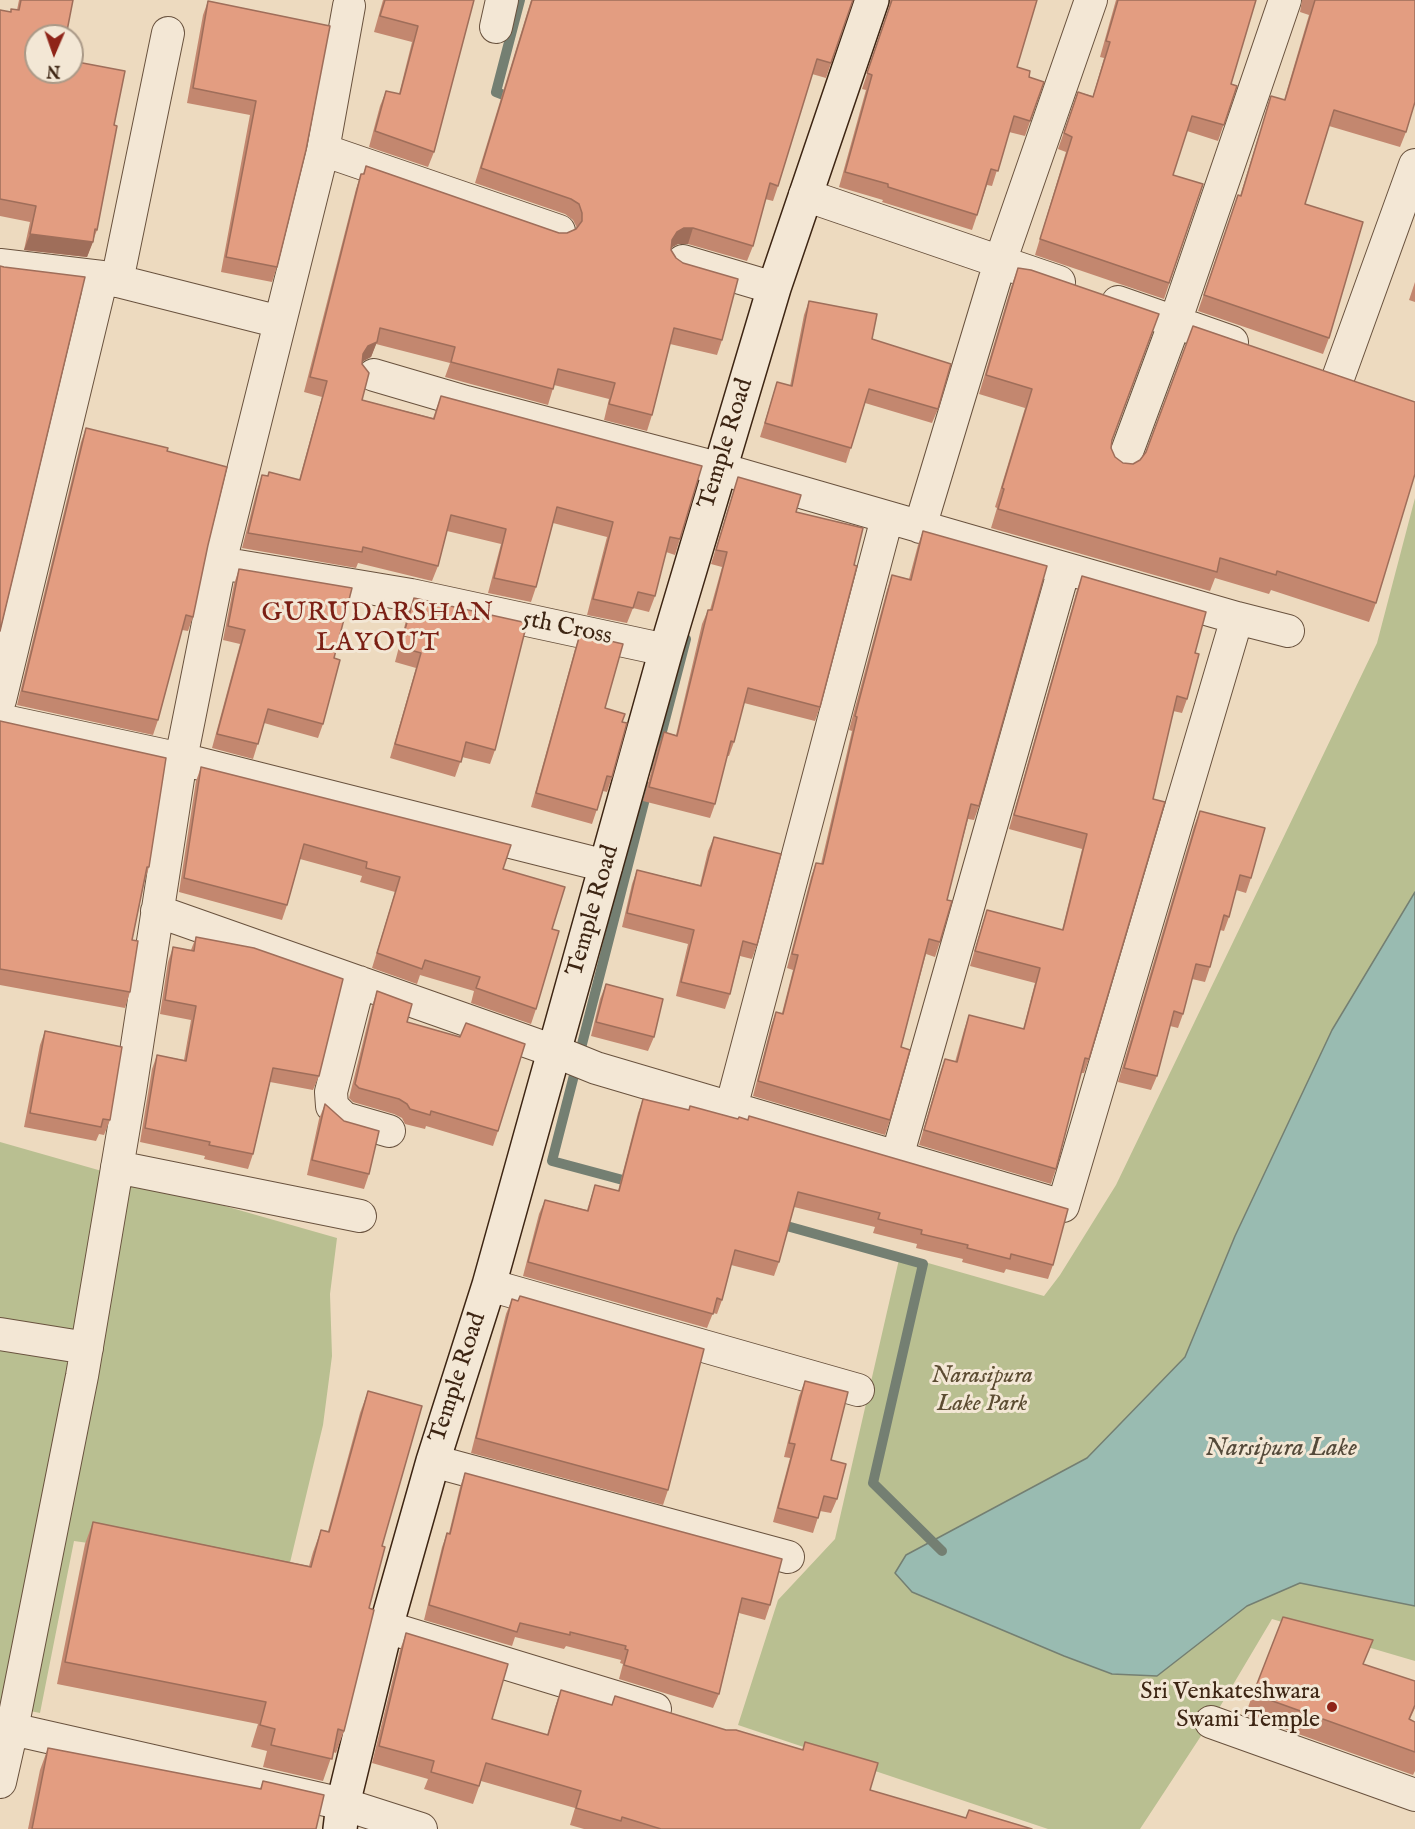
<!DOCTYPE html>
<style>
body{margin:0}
#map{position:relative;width:1415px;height:1829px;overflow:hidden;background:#eddabf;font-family:"IM FELL English",serif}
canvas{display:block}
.north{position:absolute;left:24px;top:24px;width:60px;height:60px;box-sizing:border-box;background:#f3e7d5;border:2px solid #aa9987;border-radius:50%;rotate:182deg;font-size:16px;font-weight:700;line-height:24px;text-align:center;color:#3d2513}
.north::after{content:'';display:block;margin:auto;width:21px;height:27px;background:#8f2418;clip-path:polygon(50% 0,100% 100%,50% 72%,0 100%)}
</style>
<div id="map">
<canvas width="1415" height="1829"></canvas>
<div class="north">N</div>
</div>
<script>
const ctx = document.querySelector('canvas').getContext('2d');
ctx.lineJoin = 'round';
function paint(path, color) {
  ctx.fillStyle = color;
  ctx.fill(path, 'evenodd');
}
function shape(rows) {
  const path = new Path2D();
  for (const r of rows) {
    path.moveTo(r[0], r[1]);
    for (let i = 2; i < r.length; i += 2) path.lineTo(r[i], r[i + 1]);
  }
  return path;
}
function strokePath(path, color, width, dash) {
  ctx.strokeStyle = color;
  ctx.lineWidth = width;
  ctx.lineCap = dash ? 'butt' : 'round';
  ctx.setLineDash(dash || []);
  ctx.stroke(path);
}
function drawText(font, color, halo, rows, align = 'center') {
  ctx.font = font + ' "IM FELL English",serif';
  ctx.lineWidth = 6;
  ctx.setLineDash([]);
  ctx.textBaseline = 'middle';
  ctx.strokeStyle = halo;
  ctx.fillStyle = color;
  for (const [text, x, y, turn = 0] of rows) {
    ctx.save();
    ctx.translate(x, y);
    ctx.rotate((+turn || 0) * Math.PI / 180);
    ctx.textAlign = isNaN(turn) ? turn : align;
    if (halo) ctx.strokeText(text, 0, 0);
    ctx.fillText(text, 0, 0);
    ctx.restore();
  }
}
const green = shape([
 [1415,498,1415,892,1332,1030,1235,1236,1185,1357,1087,1458,906,1555,912,1592,1064,1656,1112,1674,1157,1676,1247,1606,1300,1583,1415,1606,1415,1661,1272,1619,1218,1710,1140,1829,1048,1829,738,1725,778,1600,835,1539,900,1255,1044,1296,1060,1275,1116,1185,1377,643],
 [0,1142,337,1238,330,1294,332,1356,323,1425,288,1571,74,1541,40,1713,0,1705]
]);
const water = shape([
 [1415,892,1415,1606,1300,1583,1247,1606,1157,1676,1112,1674,1064,1656,912,1592,895,1573,906,1555,1087,1458,1185,1357,1235,1236,1332,1030,1415,892]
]);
const stream = shape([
 [514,99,496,92,520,0],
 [653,766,686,639],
 [634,1183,552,1161,648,787],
 [776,1223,923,1264,873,1483,942,1551]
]);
const street = shape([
 [496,27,502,0],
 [323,150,559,231],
 [805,195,1059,282],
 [683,261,774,288],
 [0,265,102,277,280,322],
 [117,281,168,33],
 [1118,302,1232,342],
 [374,375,466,402,721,469,1237,618,1288,631],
 [1338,378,1415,165],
 [1122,465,1175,322,1285,0],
 [920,527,1000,262,1091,0],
 [220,563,411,595,666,650],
 [0,700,102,277],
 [0,720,181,759,606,866],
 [157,911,554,1051,596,1068,1063,1206,1237,618],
 [359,982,331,1092,332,1106,344,1118,389,1131],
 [731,1108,887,518],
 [897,1157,1064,569],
 [117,1167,360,1216],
 [489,1285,858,1390],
 [0,1334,87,1348],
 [433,1461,788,1557],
 [386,1627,655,1709],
 [1211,1722,1415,1795],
 [0,1727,12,1729,82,1376,130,1091,181,759,220,563,323,150,349,6],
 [0,1782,12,1729,343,1804,421,1829]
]);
const secondary = shape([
 [340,1829,343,1804,386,1627,433,1461,489,1285,666,650,774,288,872,0]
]);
const wall = shape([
 [19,0,73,0,36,36,114,125,97,230,87,257,24,250,30,222,0,216,0,10,10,12,17,10],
 [383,0,474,0,434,152,428,167,369,147,380,106,386,91,399,94,412,42,374,32],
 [531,0,853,0,826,78,812,74,778,186,773,201,765,199,753,246,747,261,688,244,678,244,671,247,671,250,722,340,717,355,670,344,652,415,647,431,604,420,609,399,554,385,548,405,445,377,450,363,376,344,371,357,362,361,362,400,433,418,441,396,680,539,675,555,666,552,655,596,649,612,633,608,627,623,587,615,607,537,553,523,536,587,531,602,488,593,501,544,447,531,438,566,432,581,358,563,356,568,242,548,257,490,262,475,299,480,322,397,304,392,356,189,361,174,363,174,366,166,559,233,567,233,577,228,573,220,565,214,475,183],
 [890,0,1037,0,1017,67,1029,77,1044,82,1025,136,1009,132,992,186,987,185,972,230,882,202,883,200,839,187,866,90,862,89,890,5],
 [1116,0,1256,0,1231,84,1237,86,1218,141,1187,131,1173,175,1203,184,1164,299,1035,255,1066,152,1058,149,1078,92,1093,96,1104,58,1100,57],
 [1302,0,1415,0,1406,132,1400,147,1329,126,1305,204,1329,338,1323,354,1198,311,1238,195,1240,196,1271,96,1284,100,1309,15,1300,12],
 [208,1,330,26,277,267,272,282,221,272,250,115,187,103,203,15],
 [1018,268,1112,440,1111,448,1115,457,1123,463,1376,603,1369,622,1271,590,1269,594,1215,578,1210,591,991,528,997,508,995,507,1025,408,979,394,1011,287],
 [1415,282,1415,302,1409,300],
 [809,301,872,339,938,409,932,423,865,403,846,463,760,437,777,382,790,386,804,315],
 [86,428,167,451,208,545,193,617,188,631,182,630,158,720,153,735,17,705,81,442],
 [738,477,796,512,854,565,820,707,815,721,744,703,734,742,729,756,727,756,715,804,710,818,643,801,658,747,664,732,676,735,702,624,708,610,710,610,722,567,711,564],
 [923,531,979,806,974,820,968,819,947,900,940,942,935,957,926,954,901,1047,890,1120,885,1135,753,1096,771,1026,776,1012,782,1013,793,970,787,968,811,877,816,863,821,864,852,731,849,730,887,590,892,575,909,579,918,545],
 [239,569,334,658,323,724,318,738,264,723,253,759,212,748,240,644,223,640,234,584],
 [1082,576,1195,653,1187,699,1182,713,1173,711,1089,1059,1084,1073,1081,1073,1056,1169,1051,1184,919,1145,940,1073,945,1059,955,1062,964,1030,969,1015,1023,1029,1035,983,970,966,982,925,987,910,1062,930,1082,849,1009,829,1077,590],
 [414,598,495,750,490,764,462,757,455,777,390,758,416,668,395,662,408,613],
 [580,634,605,708,622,722,612,777,607,792,603,791,592,824,531,807,575,649],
 [0,721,149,867,144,883,132,940,130,992,125,1008,0,985],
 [201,767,503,869,552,929,536,1009,531,1024,471,1003,474,991,420,975,417,984,372,968,395,892,360,882,362,876,300,859,287,905,282,920,179,892,196,781],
 [1200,811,1251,878,1246,893,1236,890,1229,917,1224,931,1220,930,1210,967,1205,982,1192,979,1183,1014,1178,1028,1170,1026,1157,1076,1151,1090,1118,1082,1194,826],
 [714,837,757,945,752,959,740,956,730,994,725,1009,676,996,688,944,622,927,632,884,637,870,700,885,708,851],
 [196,937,319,1076,313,1090,270,1082,253,1154,248,1169,204,1159,205,1156,140,1142,152,1069,157,1055,184,1060,191,1020,160,1014,168,962,173,947,191,950],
 [606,984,654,1037,648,1051,591,1036,600,999],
 [377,991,407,1022,498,1131,493,1146,426,1126,425,1129,405,1124,402,1118,394,1114,353,1102,349,1098,372,1006],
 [45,1031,110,1120,104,1135,99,1134,96,1141,24,1127,40,1045],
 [643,1099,1053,1265,1048,1279,1006,1269,1004,1273,962,1262,963,1259,916,1248,917,1244,873,1233,875,1227,794,1207,779,1262,774,1276,731,1265,722,1300,717,1314,713,1313,707,1328,523,1276,539,1214,545,1200,587,1210,595,1185,618,1191,638,1113],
 [325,1104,369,1174,364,1189,307,1175,319,1119],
 [512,1299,668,1490,663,1505,471,1453,506,1314],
 [805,1381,831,1460,837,1499,831,1513,820,1511,813,1533,773,1522,790,1458,784,1457,799,1396],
 [368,1391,382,1546,344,1731,336,1753,333,1752,323,1781,263,1767,267,1751,251,1747,258,1724,57,1684,85,1544,93,1522,309,1566,313,1552,321,1530,328,1531,360,1413],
 [465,1473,770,1605,765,1620,739,1613,719,1694,713,1708,619,1679,623,1664,620,1663,621,1660,566,1646,564,1649,515,1637,512,1646,424,1620,442,1547,447,1533,449,1533,460,1487],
 [406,1633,492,1719,547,1735,555,1707,561,1690,612,1705,615,1696,726,1730,802,1750,805,1742,870,1790,966,1818,1032,1829,584,1829,570,1825,575,1808,481,1781,473,1804,424,1789,428,1779,372,1763,400,1650],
 [1364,1665,1415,1708,1410,1719,1415,1722,1415,1771,1413,1775,1245,1715,1253,1694],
 [48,1748,260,1789,263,1781,316,1829,28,1829,40,1770]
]);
const shadedWall = shape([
 [684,228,693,228,688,244,678,244,671,248,672,240,677,232],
 [30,234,93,242,87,257,24,250],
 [377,342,371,357,362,362,363,354,368,346]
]);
const building = shape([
 [21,0,73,0,66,36,36,36,36,72,72,72,72,61,125,71,114,125,117,126,97,230,95,229,93,242,30,234,36,206,0,199,0,10,11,12,11,9,19,10,21,0],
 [385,0,474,0,434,152,375,131,386,91,400,94,418,26,380,16,385,0],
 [532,0,853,0,831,63,817,59,778,186,770,183,753,246,693,228,684,228,677,232,672,240,671,250,676,258,683,263,738,279,722,340,674,328,652,415,609,404,615,383,558,369,553,389,451,362,455,347,380,328,377,342,368,346,363,354,362,364,369,373,362,400,434,419,441,396,702,466,680,539,670,537,655,596,638,592,633,608,593,599,613,522,557,507,536,587,494,578,506,529,451,515,438,566,363,547,362,552,248,533,262,475,268,476,269,472,300,480,327,381,310,377,361,174,364,174,366,166,559,233,567,233,576,229,582,221,582,213,579,204,571,199,481,168,532,0],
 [892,0,1037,0,1017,67,1030,71,1029,77,1044,82,1030,121,1014,116,998,171,991,169,977,215,888,187,888,184,845,172,872,75,867,73,892,0],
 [1118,0,1256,0,1231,84,1237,86,1224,125,1192,116,1173,175,1203,184,1169,283,1040,239,1072,137,1064,133,1078,92,1093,97,1110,42,1106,41,1118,0],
 [1315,0,1415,0,1415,102,1406,132,1334,110,1305,204,1363,222,1329,338,1204,295,1238,195,1241,196,1271,96,1285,100,1315,0],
 [208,1,330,26,306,150,277,267,226,257,256,101,193,88,208,1],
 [0,266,4,267,85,277,0,631,0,266],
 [1018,268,1031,270,1159,314,1112,440,1111,448,1115,457,1123,463,1133,464,1140,460,1146,452,1193,326,1415,402,1415,474,1376,603,1277,571,1276,575,1220,558,1217,572,998,509,1004,489,1002,488,1032,389,986,375,1018,268],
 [809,301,877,314,872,339,951,364,938,409,869,389,851,448,765,423,777,382,792,386,809,301],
 [86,428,168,448,167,451,227,467,208,545,193,617,186,615,158,720,22,691,86,428],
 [738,477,801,495,796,512,863,528,854,565,857,566,820,707,748,688,734,742,731,741,715,804,649,787,664,732,677,736,708,610,712,610,727,552,716,550,738,477],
 [923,531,1047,566,979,806,971,804,947,900,952,901,940,942,929,939,901,1047,910,1050,890,1120,758,1081,776,1012,783,1014,798,955,792,954,816,863,823,864,857,717,855,716,892,575,911,580,923,531],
 [239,569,352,588,334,658,340,660,323,724,268,709,258,744,217,734,245,630,228,626,239,569],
 [1082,576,1206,612,1195,653,1199,654,1187,699,1177,696,1153,799,1165,802,1089,1059,1085,1058,1056,1169,924,1130,945,1059,957,1062,969,1015,1024,1029,1040,968,975,951,987,910,1063,930,1087,834,1014,815,1082,576],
 [414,598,527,623,495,750,466,742,461,762,395,744,421,653,400,647,414,598],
 [580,634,623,644,605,708,625,714,622,722,627,723,612,777,607,776,597,810,536,793,580,634],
 [0,721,166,758,149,867,147,867,132,940,138,941,130,992,0,969,0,721],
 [201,767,511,845,503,869,565,887,552,929,559,931,536,1009,476,988,480,977,425,960,422,969,377,953,400,877,366,868,367,862,304,844,287,905,184,878,201,767],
 [1200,811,1265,828,1251,878,1240,875,1229,917,1224,915,1210,967,1196,964,1183,1014,1174,1011,1157,1076,1124,1068,1200,811],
 [714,837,781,854,757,945,743,941,730,994,681,982,694,930,627,913,637,870,701,886,714,837],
 [196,937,254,948,343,979,319,1076,273,1068,253,1154,209,1145,210,1142,145,1128,157,1055,186,1061,196,1006,165,1000,173,947,194,951,196,937],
 [606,984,663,999,654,1037,596,1022,606,984],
 [377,991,412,1004,407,1022,460,1037,466,1023,525,1044,498,1131,431,1111,430,1115,410,1109,407,1104,399,1099,359,1088,355,1084,377,991],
 [45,1031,122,1047,110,1120,103,1119,101,1127,30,1113,45,1031],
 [643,1099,689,1110,690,1106,738,1119,739,1117,748,1120,749,1116,1068,1209,1053,1265,1011,1254,1010,1259,967,1248,968,1245,921,1234,922,1230,878,1219,880,1213,798,1192,779,1262,735,1250,722,1300,717,1298,713,1314,528,1262,545,1200,588,1211,595,1185,619,1191,643,1099],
 [325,1104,344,1121,379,1131,369,1174,312,1160,325,1104],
 [520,1296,704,1349,668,1490,476,1438,512,1299,518,1301,520,1296],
 [805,1381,848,1392,831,1460,846,1464,837,1499,824,1496,818,1518,778,1508,795,1444,789,1443,805,1381],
 [368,1391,422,1406,382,1546,385,1547,369,1608,374,1610,344,1731,338,1729,332,1759,271,1745,275,1729,260,1725,266,1702,65,1662,93,1522,311,1567,321,1530,329,1532,368,1391],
 [465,1473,782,1559,770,1605,742,1598,719,1694,624,1665,628,1650,625,1649,626,1646,570,1632,570,1635,520,1623,517,1632,429,1605,447,1533,450,1534,465,1473],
 [1283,1617,1373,1640,1363,1664,1415,1681,1415,1705,1409,1719,1415,1722,1415,1752,1253,1694,1283,1617],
 [406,1633,508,1664,492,1719,548,1735,561,1690,612,1705,615,1696,726,1730,736,1730,803,1750,805,1742,878,1763,870,1790,966,1818,969,1810,1032,1829,661,1829,622,1817,621,1821,576,1808,581,1791,486,1763,479,1786,431,1772,434,1761,379,1746,406,1633],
 [48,1748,261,1789,263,1781,324,1795,316,1829,32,1829,48,1748]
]);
const markers = [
 [1332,1707,6,"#8f2418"]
];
const streetNames = [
 ["Temple Road",727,444,-73],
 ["5th Cross",567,629,12],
 ["Temple Road",594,911,-74],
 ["Temple Road",459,1378,-72]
];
const parkNames = [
 ["Narasipura",982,1377],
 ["Lake Park",982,1405]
];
const poiNames = [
 ["Sri Venkateshwara",1320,1693],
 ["Swami Temple",1320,1721]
];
const neighbourhoodNames = [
 ["GURUDARSHAN",378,615],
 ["LAYOUT",378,645]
];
const waterNames = [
 ["Narsipura Lake",1281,1450]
];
paint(green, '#b9bf91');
paint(water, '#99bbb1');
strokePath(water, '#747f72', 1.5);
strokePath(stream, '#747f72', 10);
strokePath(street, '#69523e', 34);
strokePath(secondary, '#3d2513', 36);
strokePath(street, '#f3e7d5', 32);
strokePath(secondary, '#f3e7d5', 33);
paint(wall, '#c3876f');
paint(shadedWall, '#9f6e5a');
paint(building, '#e39d81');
strokePath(building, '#9f6e5a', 1.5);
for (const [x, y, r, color] of markers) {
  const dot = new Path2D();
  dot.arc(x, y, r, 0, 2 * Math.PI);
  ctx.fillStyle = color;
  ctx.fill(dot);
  strokePath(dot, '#f3e7d5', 2);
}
drawText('24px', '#3d2513', '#f3e7d5', streetNames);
drawText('italic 24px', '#5c4c32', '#f3e7d5', parkNames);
drawText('24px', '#3d2513', '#f3e7d5', poiNames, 'right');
ctx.letterSpacing = '1.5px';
drawText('26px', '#7a1f14', '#f3e7d5', neighbourhoodNames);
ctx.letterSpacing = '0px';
drawText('italic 26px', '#544a3a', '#f3e7d5', waterNames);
</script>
